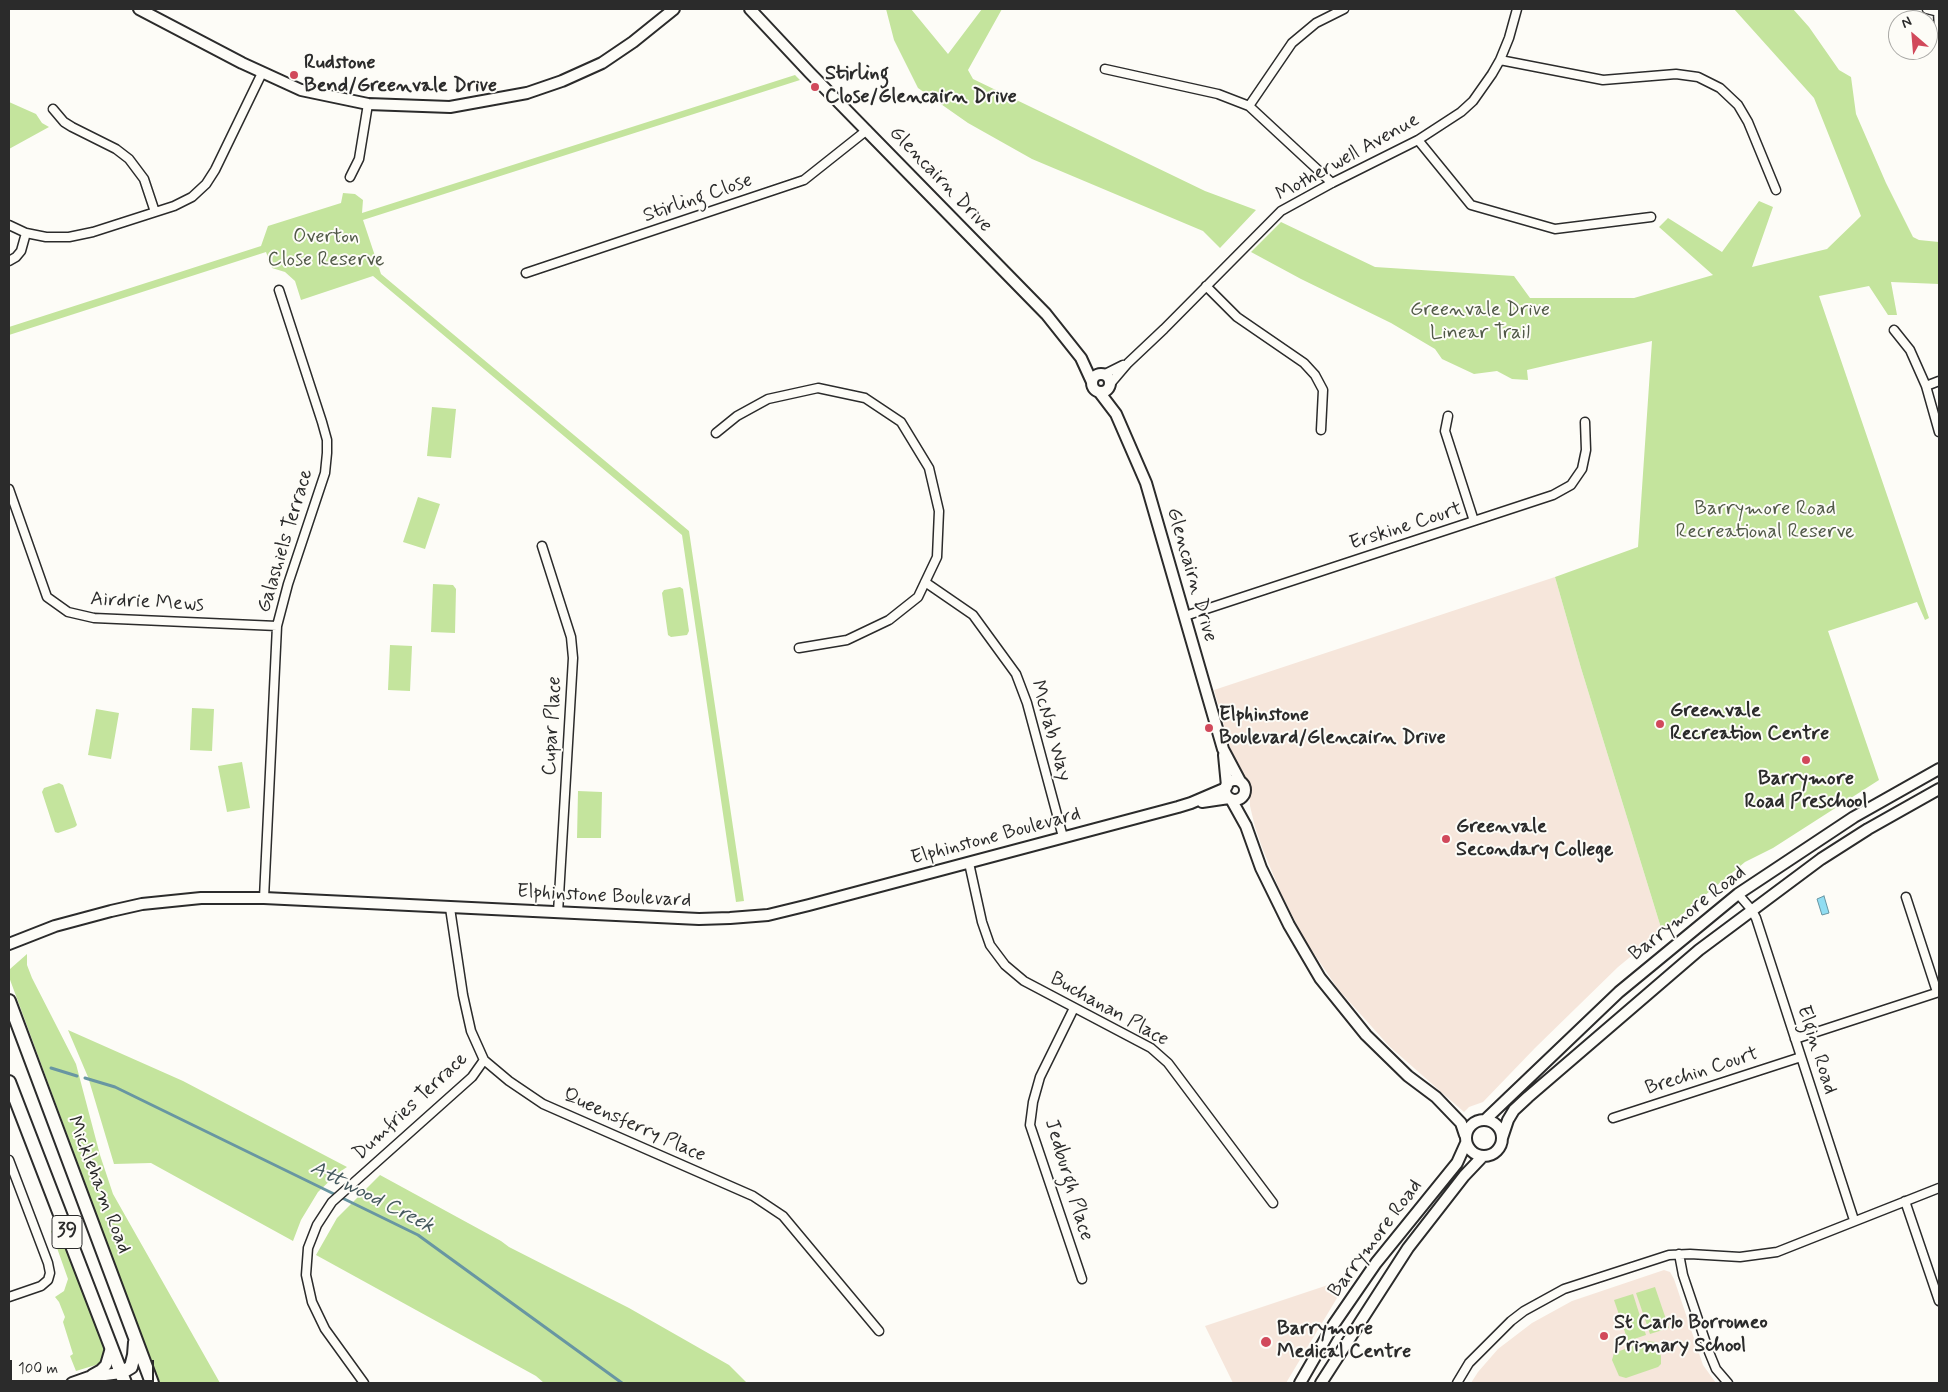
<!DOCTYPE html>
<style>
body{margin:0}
#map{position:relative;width:1948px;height:1392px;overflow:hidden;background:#fdfcf7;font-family:Mynerve,sans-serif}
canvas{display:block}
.frame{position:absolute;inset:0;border:10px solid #2b2b2b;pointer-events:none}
.north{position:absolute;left:1888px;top:10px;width:50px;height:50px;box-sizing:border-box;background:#fdfcf7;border:1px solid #a9a8a5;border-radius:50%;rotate:333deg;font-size:14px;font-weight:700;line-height:20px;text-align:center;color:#2b2b2b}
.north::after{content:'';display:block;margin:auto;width:18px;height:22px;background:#d1495b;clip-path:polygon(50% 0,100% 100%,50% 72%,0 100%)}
.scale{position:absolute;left:10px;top:1360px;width:144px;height:22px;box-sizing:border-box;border:2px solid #2b2b2b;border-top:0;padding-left:6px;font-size:15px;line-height:18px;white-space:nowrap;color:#2b2b2b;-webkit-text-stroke:4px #fdfcf7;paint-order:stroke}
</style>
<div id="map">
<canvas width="1948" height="1392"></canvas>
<div class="frame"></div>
<div class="north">N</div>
<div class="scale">100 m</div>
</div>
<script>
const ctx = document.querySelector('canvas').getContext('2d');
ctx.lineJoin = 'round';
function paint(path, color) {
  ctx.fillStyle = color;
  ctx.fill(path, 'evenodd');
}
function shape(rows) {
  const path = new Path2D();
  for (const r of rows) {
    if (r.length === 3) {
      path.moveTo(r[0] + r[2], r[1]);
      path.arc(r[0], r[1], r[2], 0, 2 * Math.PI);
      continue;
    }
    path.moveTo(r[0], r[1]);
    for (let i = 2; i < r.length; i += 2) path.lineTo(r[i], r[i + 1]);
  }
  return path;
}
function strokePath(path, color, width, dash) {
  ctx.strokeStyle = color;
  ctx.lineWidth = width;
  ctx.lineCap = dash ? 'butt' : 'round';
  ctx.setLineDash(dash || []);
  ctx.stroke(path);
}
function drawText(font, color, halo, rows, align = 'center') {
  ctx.font = font + ' Mynerve,sans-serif';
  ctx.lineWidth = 4;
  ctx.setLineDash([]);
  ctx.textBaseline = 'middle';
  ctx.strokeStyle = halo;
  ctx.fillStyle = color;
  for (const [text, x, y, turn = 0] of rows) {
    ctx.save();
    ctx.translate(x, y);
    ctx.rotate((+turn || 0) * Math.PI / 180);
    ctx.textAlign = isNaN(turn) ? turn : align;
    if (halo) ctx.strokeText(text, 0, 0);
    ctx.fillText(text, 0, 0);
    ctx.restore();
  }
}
const built = shape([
 [1555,577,1581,668,1662,931,1618,967,1535,1048,1483,1102,1469,1107,1464,1112,1389,1046,1338,989,1304,939,1280,891,1263,850,1255,827,1250,806,1250,785,1233,757,1214,690],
 [1664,1270,1670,1272,1674,1279,1703,1365,1716,1383,1471,1383,1478,1372,1498,1349,1532,1323,1572,1301],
 [1349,1278,1286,1383,1233,1383,1205,1326]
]);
const green = shape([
 [886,9,911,9,948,54,982,9,1002,9,968,70,973,79,1205,191,1256,210,1220,248,1203,231,1032,159,968,123,918,88,894,40],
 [1734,9,1793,9,1809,27,1839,70,1851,77,1856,114,1886,183,1913,237,1919,240,1939,242,1939,284,1891,282,1897,315,1888,315,1869,286,1819,296,1929,618,1925,620,1917,602,1828,631,1879,780,1773,848,1745,862,1662,931,1581,668,1555,577,1638,547,1652,341,1527,370,1528,380,1512,379,1497,371,1474,374,1442,359,1435,349,1391,323,1301,279,1251,252,1281,222,1375,267,1514,276,1530,298,1634,298,1713,275,1659,227,1668,218,1722,252,1759,201,1773,207,1752,267,1827,249,1861,216,1814,98],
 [795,75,800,80,363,220,381,274,689,531,744,901,736,902,682,535,373,276,301,300,295,281,285,272,272,268,266,252,9,335,9,327,261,246,268,226,341,203,343,193,355,194,363,200,362,213],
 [9,102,36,114,42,123,49,127,9,149],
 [432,407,456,409,451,458,427,456],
 [418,497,440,504,425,549,403,542],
 [433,584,453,585,456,589,455,633,431,632],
 [680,587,683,589,689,631,687,635,671,637,668,635,662,593,664,590],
 [390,645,412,646,410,691,388,690],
 [192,708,214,709,212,751,190,750],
 [96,709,119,713,111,759,88,755],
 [242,762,250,808,227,812,218,766],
 [59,783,63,785,77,825,75,827,58,833,55,832,42,792,44,788],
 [578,791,602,792,601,838,577,838],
 [27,954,27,965,32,978,76,1064,100,1155,113,1194,220,1383,159,1383,9,977,10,969],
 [68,1030,183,1081,347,1167,338,1173,318,1192,301,1220,293,1241,151,1163,114,1164,88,1077],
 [380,1175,501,1241,509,1247,629,1308,729,1365,747,1383,544,1383,536,1376,316,1255,337,1218],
 [60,1227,107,1348,99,1364,76,1371,70,1356,73,1354,63,1322,65,1317,59,1302,55,1297,64,1291,68,1279,51,1231],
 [1655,1287,1669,1328,1650,1334,1636,1293],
 [1633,1294,1646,1335,1628,1341,1614,1300],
 [1647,1341,1655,1342,1661,1356,1661,1364,1658,1367,1626,1378,1619,1376,1612,1360,1614,1353]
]);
const water = shape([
 [1824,896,1829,913,1822,915,1817,899,1824,896]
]);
const stream = shape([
 [51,1068,77,1076],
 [85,1078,115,1087,418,1235,622,1383]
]);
const minor = shape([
 [1927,9,1939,12],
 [1938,12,1939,29],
 [1500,60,1603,80,1676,74,1698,77,1720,88,1738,105,1748,122,1776,190],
 [1105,69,1218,94,1249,106,1332,183],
 [1249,106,1292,43,1316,23,1344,9],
 [53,109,64,122,72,127,116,149,129,159,144,179,155,212],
 [1418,140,1471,205,1555,229,1651,217],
 [350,177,359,159,368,104],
 [9,225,26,233,46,237,69,237,93,232,174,206,192,197,206,184,215,170,262,73],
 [9,261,16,257,21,251,26,233],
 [526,273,804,180,867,130],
 [1206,286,1237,317,1304,363,1315,375,1323,390,1321,430],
 [1894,330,1910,350,1926,386,1939,432],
 [1105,374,1123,365],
 [1111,383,1128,363,1164,329,1281,211,1332,183,1418,140,1461,112,1473,101,1492,74,1500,60,1509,38,1517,9],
 [1926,386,1939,381],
 [1448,416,1445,431,1474,521],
 [716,433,737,416,768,399,818,388,865,398,901,422,929,468,939,511,937,557,918,597,889,620,847,640,799,648],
 [9,489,47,597,68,612,94,618,277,626],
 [542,546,571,637,573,658,558,913],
 [925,582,973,615,1016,674,1027,703,1063,837],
 [1185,616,1553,495,1571,485,1582,469,1586,450,1585,422],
 [969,863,982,922,990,945,1005,965,1024,981,1151,1048,1168,1063,1273,1203],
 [1738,894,1751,909,1756,918,1854,1220],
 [1906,897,1937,992],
 [264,898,277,626,288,584,325,473,327,453,327,440,322,422,279,290],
 [450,908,463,995,471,1031,484,1060,509,1081,543,1104,753,1196,783,1216,879,1331],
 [1074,1008,1040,1077,1033,1102,1030,1125,1082,1279],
 [1795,1039,1939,992],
 [1613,1118,1801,1057],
 [9,1160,48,1263,50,1273,48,1280,41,1286,9,1297],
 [1905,1201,1939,1301],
 [1679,1254,1683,1275,1709,1352,1716,1369,1728,1383],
 [364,1383,325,1329,312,1302,306,1275,308,1248,317,1225,332,1202,472,1077,484,1060],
 [1457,1383,1469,1363,1511,1321,1524,1311,1564,1289,1669,1255,1690,1254,1740,1257,1777,1252,1939,1188]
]);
const tertiary = shape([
 [139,9,242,63,301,90,368,104,450,107,527,93,562,81,602,63,633,42,674,9],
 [750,9,810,73,1046,314,1081,358,1092,382],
 [1101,383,9],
 [1100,393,1116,414,1146,483,1223,749,1240,781],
 [1224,755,1227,786],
 [1235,790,10],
 [1231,799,1246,826,1261,868,1289,925,1320,978,1366,1035,1408,1076,1436,1097,1461,1123,1465,1135],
 [1202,802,1229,798],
 [9,944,55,926,111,911,142,904,201,898,264,898,699,919,730,918,768,915,809,905,1178,807,1191,803,1226,788],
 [1484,1138,18],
 [1485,1120,1619,992,1738,894,1854,817,1939,769],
 [1502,1138,1508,1120,1514,1110,1528,1097,1699,950,1821,859,1868,829,1939,789],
 [92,1375,101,1370,106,1365,111,1348],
 [72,1383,89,1377,121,1373],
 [1300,1383,1334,1324,1376,1263,1457,1163,1466,1143],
 [1321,1383,1408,1248,1464,1176,1483,1156]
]);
const primary = shape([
 [9,1001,152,1383],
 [9,1082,125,1383],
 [121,1373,131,1367,134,1355,135,1342]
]);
const markers = [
 [294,75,5,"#d1495b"],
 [815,87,5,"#d1495b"],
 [1660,724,5,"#d1495b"],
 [1209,728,5,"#d1495b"],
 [1806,760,5,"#d1495b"],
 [1446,839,5,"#d1495b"],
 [1604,1336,5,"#d1495b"],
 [1266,1342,6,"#d1495b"]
];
const shields = [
 [67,1232,30]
];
const shieldNames = [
 ["39",67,1232]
];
const poiNames = [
 ["Rudstone",304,64],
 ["Bend/Greenvale Drive",304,87],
 ["Stirling",825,75],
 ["Close/Glencairn Drive",825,98],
 ["Greenvale",1670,712],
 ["Recreation Centre",1670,735],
 ["Elphinstone",1219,716],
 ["Boulevard/Glencairn Drive",1219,739],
 ["Barrymore",1806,780,"center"],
 ["Road Preschool",1806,803,"center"],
 ["Greenvale",1456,828],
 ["Secondary College",1456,851],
 ["St Carlo Borromeo",1614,1324],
 ["Primary School",1614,1347],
 ["Barrymore",1277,1330],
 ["Medical Centre",1277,1353]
];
const streetNames = [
 ["Motherwell Avenue",1348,158,-29],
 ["Glencairn Drive",940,180,46],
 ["Stirling Close",698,199,-19],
 ["Erskine Court",1406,527,-18],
 ["Galashiels Terrace",286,541,-73],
 ["Glencairn Drive",1191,575,74],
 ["Airdrie Mews",147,603,3],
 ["Cupar Place",553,726,-87],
 ["McNab Way",1050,731,74],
 ["Elphinstone Boulevard",996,837,-15],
 ["Elphinstone Boulevard",604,897,3],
 ["Barrymore Road",1688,914,-38],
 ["Buchanan Place",1109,1010,29],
 ["Elgin Road",1816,1050,72],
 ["Brechin Court",1702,1072,-18],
 ["Dumfries Terrace",411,1107,-43],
 ["Queensferry Place",634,1126,24],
 ["Jedburgh Place",1068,1180,73],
 ["Mickleham Road",98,1185,69],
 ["Barrymore Road",1376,1239,-53]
];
const parkNames = [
 ["Overton",326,238],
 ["Close Reserve",326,261],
 ["Greenvale Drive",1480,311],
 ["Linear Trail",1480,334],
 ["Barrymore Road",1765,510],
 ["Recreational Reserve",1765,533]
];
const waterNames = [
 ["Attwood Creek",372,1198,27]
];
paint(built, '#f6e6db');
paint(green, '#c4e49d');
paint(water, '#91ddf2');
strokePath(water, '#6896a2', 1);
strokePath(stream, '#6896a2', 3);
strokePath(minor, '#2b2b2b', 11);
strokePath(tertiary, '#2b2b2b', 14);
strokePath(primary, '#2b2b2b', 16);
strokePath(minor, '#fdfcf7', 8);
strokePath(tertiary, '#fdfcf7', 10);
strokePath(primary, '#fdfcf7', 12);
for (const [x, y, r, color] of markers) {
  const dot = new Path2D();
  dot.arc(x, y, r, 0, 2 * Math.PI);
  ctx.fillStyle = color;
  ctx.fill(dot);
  strokePath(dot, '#fdfcf7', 2);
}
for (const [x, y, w] of shields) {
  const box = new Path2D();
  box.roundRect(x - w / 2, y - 16.5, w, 33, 4);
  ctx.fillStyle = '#fdfcf7';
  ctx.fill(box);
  strokePath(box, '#2b2b2b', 1);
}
drawText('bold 19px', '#2b2b2b', null, shieldNames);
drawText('bold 20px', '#2b2b2b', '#fdfcf7', poiNames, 'left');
drawText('20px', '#2b2b2b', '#fdfcf7', streetNames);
drawText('20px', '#515948', '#fdfcf7', parkNames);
drawText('italic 21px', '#44585d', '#fdfcf7', waterNames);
</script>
